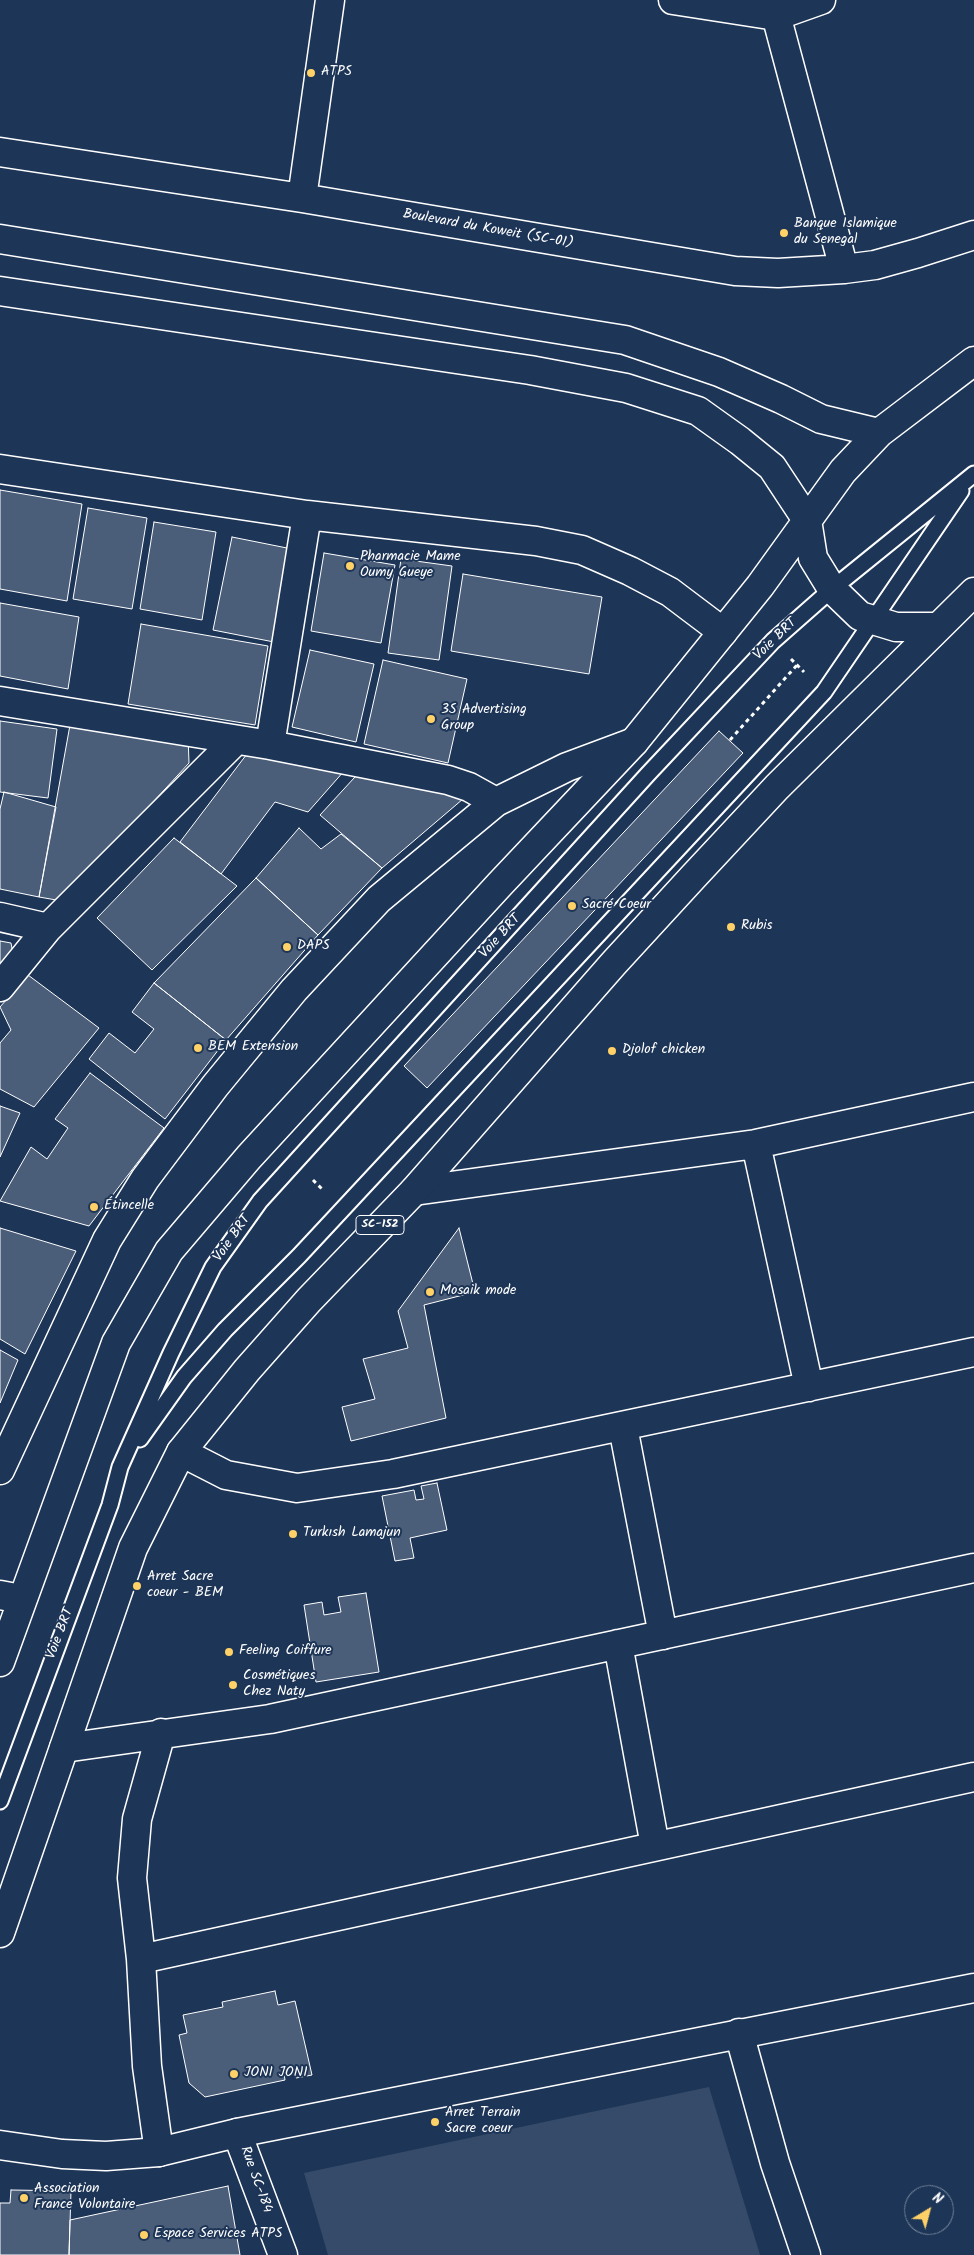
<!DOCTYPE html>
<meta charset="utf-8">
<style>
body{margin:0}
#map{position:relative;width:974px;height:2255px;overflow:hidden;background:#1d3557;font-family:Kalam,sans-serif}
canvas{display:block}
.north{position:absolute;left:904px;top:2185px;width:50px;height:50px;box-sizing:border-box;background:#1d3557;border:1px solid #77869a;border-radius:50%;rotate:37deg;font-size:14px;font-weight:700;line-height:20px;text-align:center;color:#fff}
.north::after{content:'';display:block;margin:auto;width:18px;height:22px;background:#ffd166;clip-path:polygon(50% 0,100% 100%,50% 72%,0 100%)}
</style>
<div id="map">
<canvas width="974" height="2255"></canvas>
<div class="north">N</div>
</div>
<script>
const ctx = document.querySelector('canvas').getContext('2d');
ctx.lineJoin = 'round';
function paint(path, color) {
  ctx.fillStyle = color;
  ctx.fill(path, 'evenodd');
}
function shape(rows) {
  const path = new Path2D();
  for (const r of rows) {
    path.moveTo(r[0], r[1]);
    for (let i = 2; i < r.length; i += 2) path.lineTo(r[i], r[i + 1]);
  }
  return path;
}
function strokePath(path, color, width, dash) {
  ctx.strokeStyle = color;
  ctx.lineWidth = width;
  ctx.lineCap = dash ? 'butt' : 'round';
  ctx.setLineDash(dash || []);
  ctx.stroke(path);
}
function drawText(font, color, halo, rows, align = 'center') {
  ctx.font = font + ' Kalam,sans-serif';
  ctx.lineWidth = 4;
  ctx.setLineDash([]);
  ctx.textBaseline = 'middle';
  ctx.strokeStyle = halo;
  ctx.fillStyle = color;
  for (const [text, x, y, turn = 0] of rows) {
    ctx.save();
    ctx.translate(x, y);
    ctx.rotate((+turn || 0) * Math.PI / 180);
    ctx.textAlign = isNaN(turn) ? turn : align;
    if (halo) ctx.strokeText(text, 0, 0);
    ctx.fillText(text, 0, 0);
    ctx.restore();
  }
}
const green = shape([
 [709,2087,760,2255,328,2255,304,2173]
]);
const building = shape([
 [0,490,82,504,67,601,0,589,0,490],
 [88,508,147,518,132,609,73,599,88,508],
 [154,522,216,532,202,620,140,609,154,522],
 [232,537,292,549,274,642,213,630,232,537],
 [324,553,395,565,381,643,311,631,324,553],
 [401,559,452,566,439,660,388,653,401,559],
 [463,574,602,597,589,674,451,651,463,574],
 [0,603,79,617,68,689,0,676,0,603],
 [141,624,268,646,255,725,128,704,141,624],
 [310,650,374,664,356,742,292,727,310,650],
 [383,660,467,679,448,763,364,744,383,660],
 [0,721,57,729,48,798,0,792,0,721],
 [70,725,188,735,189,763,62,901,39,897,70,725],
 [719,731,743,753,427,1088,404,1066,719,731],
 [253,746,352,762,308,812,275,802,221,874,180,842,253,746],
 [366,765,470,793,382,868,320,815,366,765],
 [4,792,56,807,39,897,0,889,0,809,4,792],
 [299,828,321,849,341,834,382,868,318,935,256,878,299,828],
 [174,838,237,886,152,970,97,918,174,838],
 [256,878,318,935,226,1040,154,983,256,878],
 [0,941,11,943,15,965,0,981,0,941],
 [28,975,99,1028,34,1107,0,1089,0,1043,11,1030,0,1007,28,975],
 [154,983,226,1040,165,1119,89,1059,109,1033,135,1053,154,1029,132,1012,154,983],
 [90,1073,164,1128,89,1226,0,1201,31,1147,47,1159,68,1128,55,1119,90,1073],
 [0,1106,20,1113,0,1157,0,1106],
 [0,1228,76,1251,25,1354,0,1339,0,1228],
 [459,1228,475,1292,424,1305,446,1418,351,1441,342,1407,375,1399,363,1359,408,1348,398,1311,459,1228],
 [0,1350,18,1360,0,1403,0,1350],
 [437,1483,447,1530,410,1538,414,1558,395,1561,382,1496,414,1490,416,1500,424,1499,421,1486,437,1483],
 [366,1593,379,1672,316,1682,304,1605,322,1602,324,1615,341,1612,338,1597,366,1593],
 [275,1991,278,2005,295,2001,312,2075,296,2078,293,2066,283,2068,285,2080,205,2097,189,2083,179,2035,187,2033,183,2015,223,2007,222,2002,275,1991],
 [228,2186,240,2255,69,2255,70,2220,228,2186],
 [11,2190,71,2191,69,2255,0,2255,0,2203,10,2203,11,2190]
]);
const path = shape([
 [791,659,804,672],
 [730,740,797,665],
 [313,1180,323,1190]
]);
const lane = shape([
 [140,1439,184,1377,225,1330,299,1256,824,692,961,491],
 [0,1801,110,1505,120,1467,171,1353,213,1267,260,1201,648,774,773,641,832,589,974,474]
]);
const street = shape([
 [673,0,776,16,821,0],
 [772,0,844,269],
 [0,152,302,198,735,271,778,273,844,269,875,265,918,253,974,235],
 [302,198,330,0],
 [0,469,307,515,536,541,582,550,630,571,670,592,723,632],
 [0,701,270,745,448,780,469,787,496,802],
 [270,745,307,515],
 [0,917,48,928],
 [0,987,48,928,236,740],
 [756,1144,809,1387],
 [414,1191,756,1144,974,1097],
 [623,1427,663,1635],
 [181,1452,226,1475,297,1488,393,1474,974,1352],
 [0,1470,107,1240,145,1179,215,1086,294,990,379,899,496,802,567,767,634,742],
 [0,1595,21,1599],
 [618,1644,655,1846],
 [64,1748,270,1719,974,1568],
 [141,1959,974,1777],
 [739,2033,775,2163,806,2255],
 [237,2133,283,2255],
 [159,2152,147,2066,141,1959,132,1878,137,1819,161,1733]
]);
const secondary = shape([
 [0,2145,62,2154,106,2156,159,2152,237,2133,974,1988]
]);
const primary = shape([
 [0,239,625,340,719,372,781,399,821,419,879,433],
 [0,291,530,370,626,388,698,411,740,441,772,467,807,520,813,558,832,589,860,616,896,627,937,627],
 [0,1662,116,1343,169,1251,249,1157,500,884,634,742,760,586,843,471,879,433,974,361],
 [0,1933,133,1548,181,1452,247,1370,309,1300,414,1191,614,963,693,877,777,787,974,592]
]);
const markers = [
 [311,73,5,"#ffd166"],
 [784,233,5,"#ffd166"],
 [350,566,5,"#ffd166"],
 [431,719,5,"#ffd166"],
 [572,906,5,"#ffd166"],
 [731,927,5,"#ffd166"],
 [287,947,5,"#ffd166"],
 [198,1048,5,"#ffd166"],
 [612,1051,5,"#ffd166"],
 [94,1207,5,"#ffd166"],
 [430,1292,5,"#ffd166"],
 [293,1534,5,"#ffd166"],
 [137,1586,5,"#ffd166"],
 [229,1652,5,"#ffd166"],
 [233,1685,5,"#ffd166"],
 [234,2074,5,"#ffd166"],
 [435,2122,5,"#ffd166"],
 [24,2198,5,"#ffd166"],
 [144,2235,5,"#ffd166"]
];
const shields = [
 [380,1225,48]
];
const shieldNames = [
 ["SC-152",380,1225]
];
const poiNames = [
 ["ATPS",321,73],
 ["Banque Islamique",794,225],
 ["du Senegal",794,241],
 ["Pharmacie Mame",360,558],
 ["Oumy Gueye",360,574],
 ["3S Advertising",441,711],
 ["Group",441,727],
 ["Sacré Coeur",582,906],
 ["Rubis",741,927],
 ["DAPS",297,947],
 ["BEM Extension",208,1048],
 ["Djolof chicken",622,1051],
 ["Étincelle",104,1207],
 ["Mosaik mode",440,1292],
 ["Turkısh Lamajun",303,1534],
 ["Arret Sacre",147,1578],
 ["coeur - BEM",147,1594],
 ["Feeling Coiffure",239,1652],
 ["Cosmétiques",243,1677],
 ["Chez Naty",243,1693],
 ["JONI JONI",244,2074],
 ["Arret Terrain",445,2114],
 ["Sacre coeur",445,2130],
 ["Association",34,2190],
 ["France Volontaire",34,2206],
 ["Espace Services ATPS",154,2235]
];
const streetNames = [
 ["Boulevard du Koweit (SC-01)",488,230,10],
 ["Voie BRT",776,640,-44],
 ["Voie BRT",501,937,-48],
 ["Voie BRT",233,1239,-55],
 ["Voie BRT",61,1634,-69],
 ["Rue SC-184",255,2180,70]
];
paint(green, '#364b69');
paint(building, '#4a5d79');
strokePath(building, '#fff', 1);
strokePath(lane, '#fff', 19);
strokePath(street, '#fff', 31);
strokePath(secondary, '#fff', 31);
strokePath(primary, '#fff', 31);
strokePath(path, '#fff', 3, [4, 4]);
strokePath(lane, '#1d3557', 15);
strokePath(street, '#1d3557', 28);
strokePath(secondary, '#1d3557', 28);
strokePath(primary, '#1d3557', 28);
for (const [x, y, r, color] of markers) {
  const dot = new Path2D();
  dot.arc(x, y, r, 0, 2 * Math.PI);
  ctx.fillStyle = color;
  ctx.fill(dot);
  strokePath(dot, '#1d3557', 2);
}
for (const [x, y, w] of shields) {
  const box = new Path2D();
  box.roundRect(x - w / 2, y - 9.5, w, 19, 4);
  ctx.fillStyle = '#1d3557';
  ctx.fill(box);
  strokePath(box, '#fff', 1);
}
drawText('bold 12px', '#fff', null, shieldNames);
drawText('14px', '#fff', '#1d3557', poiNames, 'left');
drawText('14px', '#fff', '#1d3557', streetNames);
</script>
